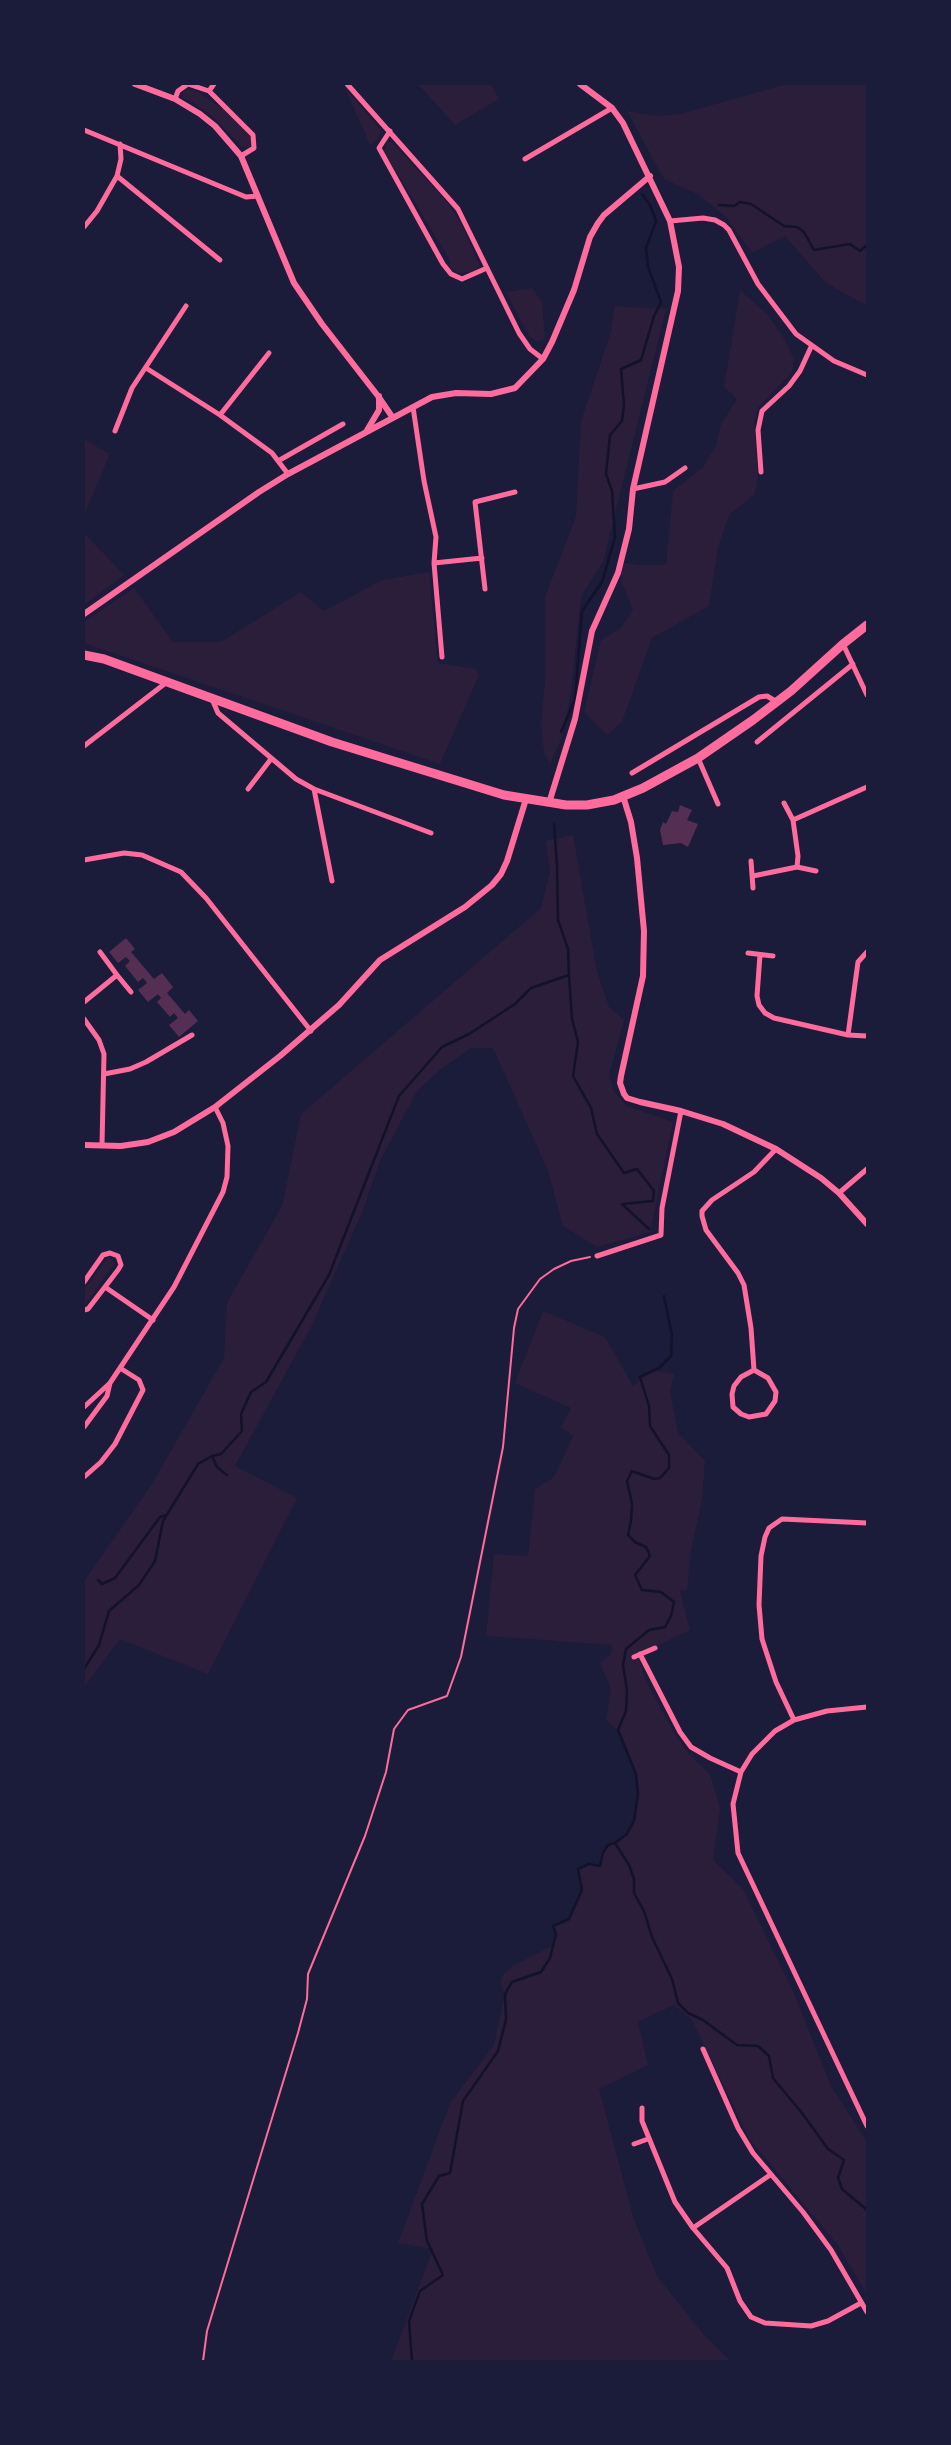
<!DOCTYPE html>
<style>
body{margin:0}
#map{position:relative;width:951px;height:2445px;overflow:hidden;background:#1b1b3a;font-family:"Varela Round",sans-serif}
canvas{display:block}
.frame{position:absolute;inset:0;border:85px solid #1b1b3a;pointer-events:none}
</style>
<div id="map">
<canvas width="951" height="2445"></canvas>
<div class="frame"></div>
</div>
<script>
const ctx = document.querySelector('canvas').getContext('2d');
ctx.lineJoin = 'round';
function paint(path, color) {
  ctx.fillStyle = color;
  ctx.fill(path, 'evenodd');
}
function shape(rows) {
  const path = new Path2D();
  for (const r of rows) {
    path.moveTo(r[0], r[1]);
    for (let i = 2; i < r.length; i += 2) path.lineTo(r[i], r[i + 1]);
  }
  return path;
}
function strokePath(path, color, width, dash) {
  ctx.strokeStyle = color;
  ctx.lineWidth = width;
  ctx.lineCap = dash ? 'butt' : 'round';
  ctx.setLineDash(dash || []);
  ctx.stroke(path);
}
const green = shape([
 [418,84,491,84,499,99,455,125],
 [787,84,867,84,867,304,861,303,825,282,785,236,752,253,726,217,699,195,664,179,627,111,657,116,680,114],
 [345,88,381,130,378,139,370,145],
 [187,89,198,92,223,109,248,133,252,141,251,145,248,148,242,147,212,116,191,101,183,98,183,91],
 [387,141,393,143,447,202,461,223,480,266,472,272,457,273,449,267,450,260,384,152],
 [532,288,542,302,545,339,537,342,530,337,506,292],
 [740,290,768,315,785,340,794,359,792,372,758,408,754,422,758,475,755,494,730,514,718,547,709,606,652,638,622,722,607,735,584,712,601,640,621,628,633,610,621,580,622,563,640,565,666,565,673,491,703,467,716,445,721,424,737,399,724,387],
 [615,306,666,309,603,562,581,596,571,691,563,735,550,764,544,753,541,724,545,681,545,597,576,516,581,421,610,335],
 [84,439,110,454,84,515],
 [84,533,124,575,84,605],
 [429,572,438,663,476,669,479,675,440,764,84,643,84,622,134,588,173,642,221,642,301,592,324,611,382,580],
 [573,835,597,972,609,1007,624,1020,609,1075,614,1092,627,1106,673,1122,650,1232,597,1247,563,1226,548,1171,493,1048,471,1048,441,1069,417,1091,381,1159,362,1212,311,1327,235,1466,297,1498,208,1674,120,1639,84,1687,84,1581,152,1484,224,1358,227,1302,282,1206,301,1114,541,908,550,872,546,841],
 [107,1258,110,1258,115,1263,84,1306,84,1290],
 [543,1311,605,1337,633,1386,651,1370,674,1374,670,1391,678,1433,705,1461,702,1500,691,1551,687,1590,680,1591,690,1630,638,1655,646,1681,673,1731,689,1755,710,1774,720,1808,713,1860,743,1889,793,1991,831,2086,867,2142,867,2294,837,2244,750,2140,692,2020,674,2005,638,2022,648,2065,599,2089,634,2220,657,2276,705,2336,730,2361,391,2361,433,2249,398,2243,450,2103,494,2045,505,1994,500,1983,502,1976,512,1966,554,1945,556,1934,553,1926,569,1919,582,1890,578,1869,589,1864,600,1866,603,1853,608,1845,615,1843,627,1834,634,1821,638,1794,636,1774,618,1730,606,1720,611,1689,600,1663,611,1654,612,1645,486,1636,494,1554,528,1556,535,1489,554,1477,573,1436,561,1427,571,1408,515,1383]
]);
const stream = shape([
 [719,205,734,206,740,202,751,204,784,226,797,227,804,232,814,250,850,244,860,251,867,245],
 [561,732,575,699,582,611,602,582,615,537,612,491,606,474,610,435,622,421,624,405,621,369,641,360,654,316,661,302,648,267,646,248,656,221,650,205,642,194],
 [569,975,572,1019,578,1042,573,1076,591,1108,597,1134,624,1173,637,1169,654,1191,653,1201,622,1204,649,1229],
 [212,1456,217,1467,227,1475],
 [98,1580,102,1584,115,1578,160,1517,167,1515],
 [84,1669,99,1645,109,1611,139,1585,155,1561,163,1521,198,1464,212,1456,221,1454,242,1431,241,1414,251,1392,266,1382,329,1275,399,1096,442,1047,469,1034,515,1004,531,988,569,975,568,949,558,920,557,865,554,824],
 [615,1843,629,1865,634,1879,634,1893,644,1911,652,1937,672,1979,678,2003,688,2013,703,2020,737,2045,758,2046,769,2056,773,2078,802,2113,828,2149,844,2160,838,2178,842,2189,867,2210],
 [412,2361,409,2321,420,2291,443,2275,427,2241,422,2204,439,2176,450,2173,463,2101,498,2051,506,2019,505,1994,512,1982,541,1972,550,1958,556,1934,553,1926,569,1919,582,1890,578,1869,589,1864,600,1866,603,1853,608,1845,615,1843,627,1834,634,1821,638,1794,636,1774,618,1730,626,1711,627,1690,623,1665,626,1649,649,1630,665,1627,671,1616,674,1602,661,1592,642,1590,635,1575,650,1556,646,1547,635,1542,628,1535,631,1521,632,1504,627,1481,632,1471,654,1479,660,1478,669,1468,669,1455,650,1426,649,1406,640,1377,659,1368,671,1356,672,1335,664,1296]
]);
const building = shape([
 [680,805,692,810,687,820,698,824,688,847,681,843,663,845,660,830,663,822,666,824,672,811,678,812],
 [126,938,135,949,131,952,154,979,162,973,173,987,167,993,185,1014,189,1010,198,1021,179,1037,169,1025,178,1018,174,1013,170,1017,157,1002,161,998,158,994,148,1002,138,990,147,983,143,978,138,982,125,966,130,961,126,957,118,963,109,952]
]);
const path = shape([
 [203,2361,207,2331,298,2033,307,1999,308,1974,365,1836,386,1772,394,1729,408,1710,447,1696,461,1657,503,1447,514,1328,518,1309,540,1279,554,1269,571,1261,590,1257]
]);
const minor = shape([
 [347,84,458,209,519,333,530,349,543,359],
 [209,91,214,84],
 [175,99,178,91,188,84,209,91,253,135,254,148,241,156],
 [84,130,246,197,258,196],
 [390,131,379,148,443,264,451,274,462,279,487,268],
 [120,144,121,159,117,176,220,260],
 [525,159,612,108],
 [670,221,703,218,715,220,724,225,729,230,758,284,796,334,834,361,867,375],
 [84,227,97,211,117,176],
 [146,368,220,415,272,453,288,474],
 [413,407,424,481,436,537,434,563,442,657],
 [220,415,269,353],
 [115,431,132,388,186,306],
 [278,461,343,424],
 [761,472,758,430,762,411,789,386,800,371,811,347],
 [633,489,665,482,685,468],
 [434,563,482,558],
 [485,589,475,502,515,492],
 [843,644,867,695],
 [212,699,218,713,296,779,314,789,431,833],
 [757,742,853,664],
 [84,746,167,682],
 [698,758,718,804],
 [632,773,759,697,767,696,777,702],
 [248,789,271,759],
 [314,789,332,881],
 [784,803,793,820],
 [84,860,124,853,142,855,181,872,206,898,311,1031],
 [751,861,753,888],
 [797,867,816,871],
 [753,876,797,867,798,856,793,820,867,787],
 [100,952,117,975],
 [748,953,773,956],
 [760,955,757,996,759,1005,765,1013,774,1018,848,1035,867,1036],
 [84,1002,117,975,131,992],
 [84,1019,99,1040,104,1054,102,1145],
 [848,1035,858,962,867,952],
 [104,1074,130,1069,146,1062,192,1035],
 [839,1193,867,1169],
 [597,1256,661,1235,662,1208,681,1111],
 [84,1282,103,1255,110,1253,118,1256,121,1265,118,1270,88,1309,84,1310],
 [105,1287,153,1320],
 [754,1370,741,1377,734,1386,732,1394,733,1407,741,1414,749,1417,766,1414,775,1401,776,1392,768,1378,754,1370,751,1328,744,1285,738,1273,706,1230,702,1216,702,1211,712,1200,754,1172,776,1149],
 [84,1407,110,1383],
 [84,1427,107,1396,110,1383,174,1287,223,1192,227,1177,228,1146,223,1123,215,1107],
 [84,1477,101,1462,115,1444,143,1390,139,1380,120,1368],
 [640,1654,680,1732,691,1747,710,1758,741,1772],
 [634,1657,655,1648],
 [867,1707,827,1711,794,1720,775,1731,752,1754,741,1772,733,1804,738,1853,867,2126],
 [794,1720,776,1682,762,1639,759,1605,761,1556,765,1537,769,1528,782,1519,867,1523],
 [703,2049,738,2128,753,2153,803,2212,831,2250,867,2312],
 [642,2108,642,2121,675,2202,693,2228,727,2268,740,2301,751,2317,765,2323,811,2326,828,2321,861,2303],
 [634,2144,648,2139],
 [693,2228,770,2175]
]);
const tertiary = shape([
 [135,84,175,99,200,114,215,126,241,156,294,283,322,324,378,396,393,418],
 [366,432,379,410,379,396],
 [84,614,259,492,288,474,432,397,456,393,491,394,515,388,543,359,552,342,574,290,590,237,598,223,604,215,650,176],
 [623,796,631,822,637,858,644,931,643,976,621,1076,620,1083,624,1094,627,1098,640,1102,681,1111,723,1124,776,1149,821,1178,839,1193,867,1224],
 [549,803,575,719,592,631,618,573,629,529,633,489,678,291,679,267,670,221,623,123,612,108,580,84],
 [84,1145,121,1146,148,1142,174,1132,215,1107,280,1056,339,1005,380,960,465,907,492,885,501,874,507,861,526,799]
]);
const trunk = shape([
 [84,655,104,659,332,742,504,795,566,805,587,805,614,800,643,788,698,758,753,720,791,691,843,644,867,625]
]);
paint(green, '#2a1e3b');
strokePath(stream, '#12122b', 2.5);
paint(building, '#542f53');
strokePath(path, '#ff6b9d', 2);
strokePath(minor, '#ff6b9d', 5);
strokePath(tertiary, '#ff6b9d', 6);
strokePath(trunk, '#ff6b9d', 9);
</script>
